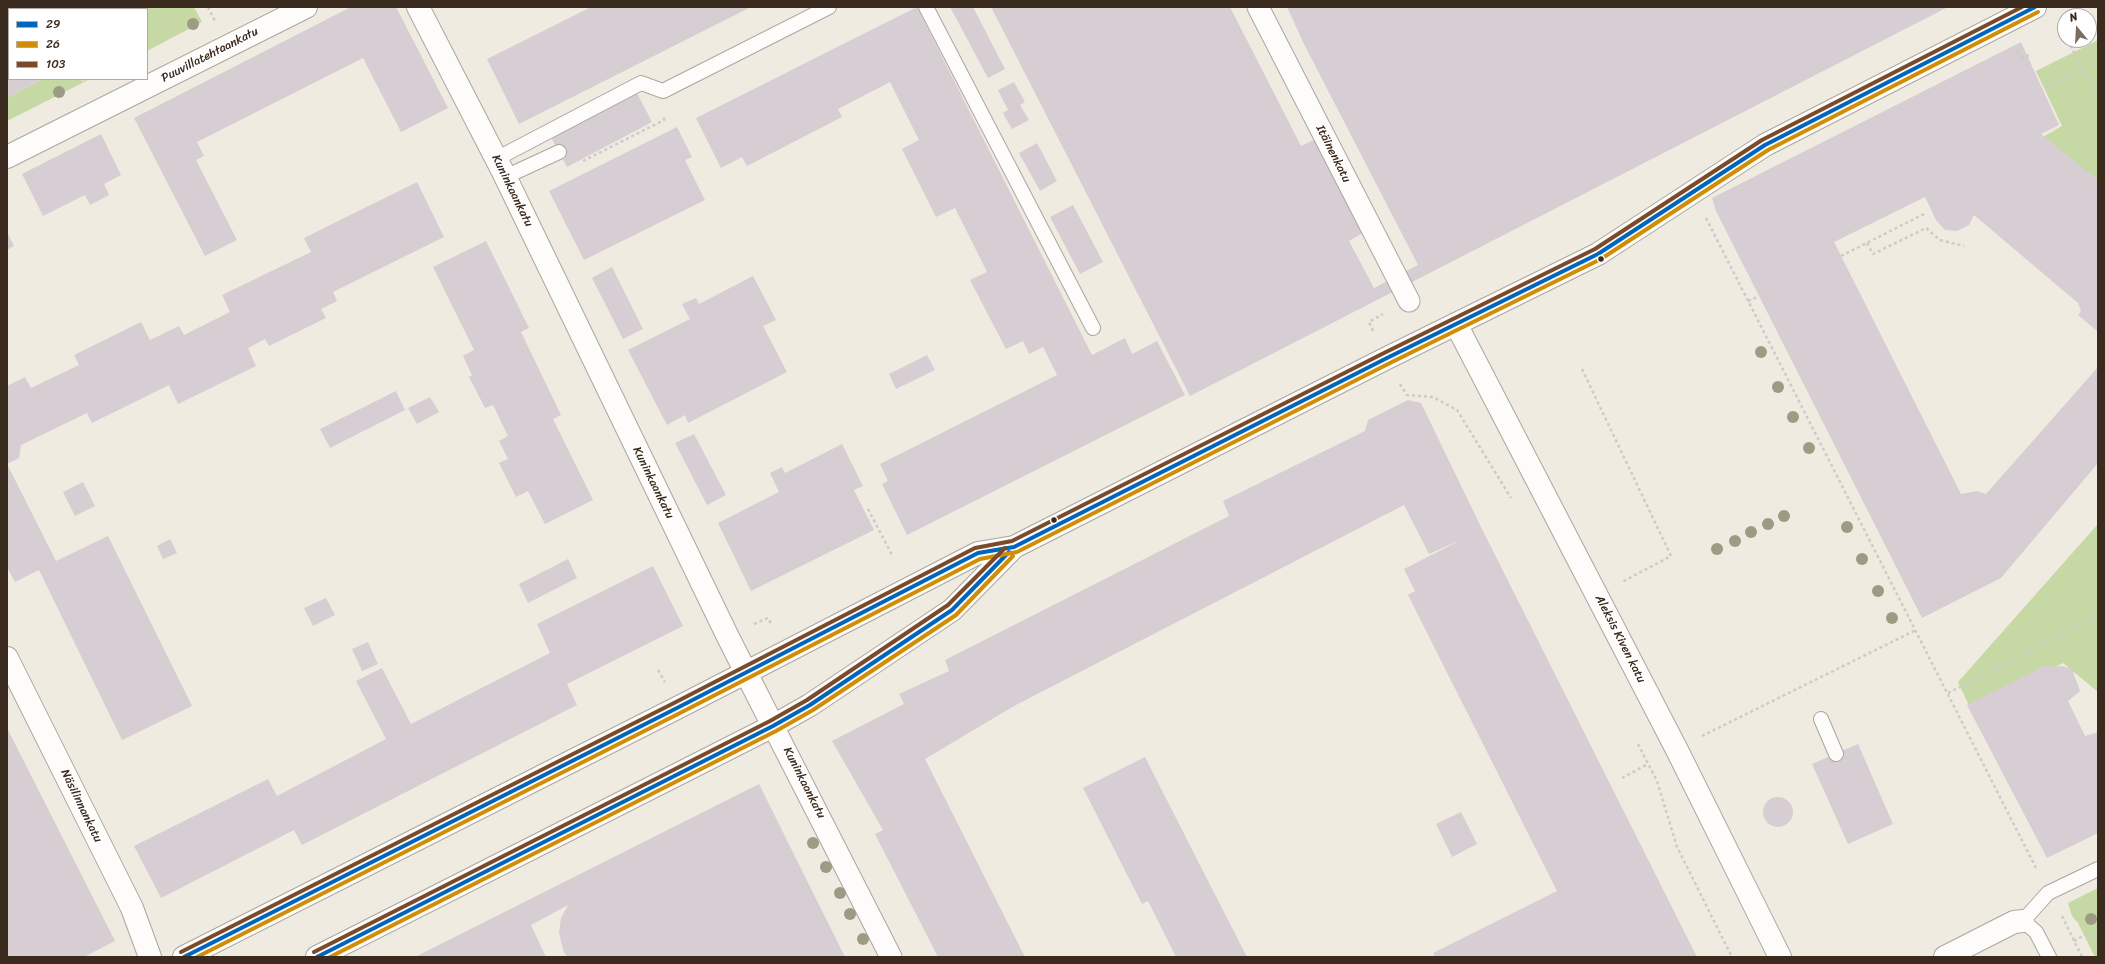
<!DOCTYPE html>
<meta charset="utf-8">
<style>
body{margin:0}
#map{position:relative;width:2105px;height:964px;overflow:hidden;background:#efebe1;font-family:Sriracha,sans-serif}
canvas{display:block}
.frame{position:absolute;inset:0;border:8px solid #3b2a1e;pointer-events:none}
.legend{position:absolute;left:8px;top:8px;width:140px;height:72px;box-sizing:border-box;background:#fff;border:1px solid #b1aaa5;margin:0;padding:5px 7px;list-style:none;font-size:12px;color:#3b2a1e}
.legend li{display:flex;align-items:center;gap:8px;height:20px}
.legend b{width:20px;border:1px solid #b1aaa5}
.north{position:absolute;left:2057px;top:8px;width:40px;height:40px;box-sizing:border-box;background:#fff;border:1px solid #b1aaa5;border-radius:50%;rotate:342deg;font-size:11px;font-weight:700;line-height:16px;text-align:center;color:#3b2a1e}
.north::after{content:'';display:block;margin:auto;width:14px;height:18px;background:#7a6e62;clip-path:polygon(50% 0,100% 100%,50% 72%,0 100%)}
</style>
<div id="map">
<canvas width="2105" height="964"></canvas>
<div class="frame"></div>
<ul class="legend">
<li><b style="height:5px;background:#0065bd"></b>29</li>
<li><b style="height:5px;background:#d18d06"></b>26</li>
<li><b style="height:5px;background:#7a4b2a"></b>103</li>
</ul>
<div class="north">N</div>
</div>
<script>
const ctx = document.querySelector('canvas').getContext('2d');
ctx.lineJoin = 'round';
function paint(path, color) {
  ctx.fillStyle = color;
  ctx.fill(path, 'evenodd');
}
function shape(rows) {
  const path = new Path2D();
  for (const r of rows) {
    if (r.length === 3) {
      path.moveTo(r[0] + r[2], r[1]);
      path.arc(r[0], r[1], r[2], 0, 2 * Math.PI);
      continue;
    }
    path.moveTo(r[0], r[1]);
    for (let i = 2; i < r.length; i += 2) path.lineTo(r[i], r[i + 1]);
  }
  return path;
}
function strokePath(path, color, width, dash) {
  ctx.strokeStyle = color;
  ctx.lineWidth = width;
  ctx.lineCap = dash ? 'butt' : 'round';
  ctx.setLineDash(dash || []);
  ctx.stroke(path);
}
function drawText(font, color, halo, rows, align = 'center') {
  ctx.font = font + ' Sriracha,sans-serif';
  ctx.lineWidth = 3;
  ctx.setLineDash([]);
  ctx.textBaseline = 'middle';
  ctx.strokeStyle = halo;
  ctx.fillStyle = color;
  for (const [text, x, y, turn = 0] of rows) {
    ctx.save();
    ctx.translate(x, y);
    ctx.rotate((+turn || 0) * Math.PI / 180);
    ctx.textAlign = isNaN(turn) ? turn : align;
    if (halo) ctx.strokeText(text, 0, 0);
    ctx.fillText(text, 0, 0);
    ctx.restore();
  }
}
const green = shape([
 [83,7,194,7,202,22,147,51,147,9,84,9],
 [2098,40,2098,181,2043,137,2062,126,2036,71],
 [42,79,80,79,82,81,90,79,7,121,7,98],
 [2098,524,2098,692,2063,663,1971,710,1958,682],
 [2098,888,2098,957,2095,957,2078,923,2072,916,2068,903]
]);
const building = shape([
 [351,7,396,7,448,108,401,132,363,58,197,142,204,156,196,160,237,240,205,256,134,118],
 [591,7,751,7,519,124,487,59],
 [917,7,1092,355,1125,338,1132,354,1157,341,1185,395,907,535,882,484,888,481,880,464,1057,375,1043,347,1029,354,1023,341,1006,349,970,280,987,272,955,208,936,217,902,149,919,140,890,82,838,109,842,117,747,166,742,157,721,168,696,118],
 [950,7,973,7,1005,69,988,78],
 [991,7,1230,7,1301,146,1318,138,1366,231,1349,241,1374,288,1418,265,1304,44,1287,7,1948,7,1190,396],
 [9,24,9,79,42,79,7,98,7,25],
 [2021,42,2059,125,2041,134,2098,180,2098,332,2078,315,2081,311,2078,303,1974,215,1969,225,1957,231,1945,230,1936,220,1925,197,1834,242,1961,494,1977,491,1986,494,2098,367,2098,463,2001,578,1922,618,1716,211,1712,198],
 [1014,82,1025,102,1020,105,1029,120,1012,129,1003,113,1008,110,998,90],
 [637,93,652,122,567,167,551,137],
 [677,127,692,157,685,160,705,200,584,260,549,191],
 [101,134,121,175,104,184,109,195,90,205,85,195,43,216,22,174],
 [1037,143,1057,181,1040,191,1019,153],
 [417,182,444,237,333,292,337,301,321,309,326,318,269,346,265,339,248,348,256,366,178,404,169,385,92,423,87,413,21,445,19,458,7,464,56,561,108,536,192,706,122,740,39,570,15,582,7,567,7,386,25,377,31,388,79,365,74,355,141,322,150,340,179,326,184,335,230,312,222,295,311,252,304,238],
 [1073,205,1103,262,1080,274,1050,217],
 [7,232,14,246,7,250],
 [486,241,529,328,521,332,561,415,553,419,593,500,545,524,528,491,516,497,499,463,508,459,499,441,508,436,493,405,485,408,469,377,472,375,463,356,474,350,433,267],
 [612,267,643,329,623,339,592,278],
 [753,276,776,320,763,326,787,372,688,423,685,415,667,425,628,350,690,319,682,304,696,298,699,304],
 [927,355,935,370,896,389,889,374],
 [396,391,405,410,330,448,320,429],
 [430,397,439,412,417,424,408,408],
 [1408,400,1421,403,1482,529,1697,957,1435,957,1433,953,1557,891,1408,595,1415,591,1404,569,1463,539,1429,554,1404,505,1014,706,925,759,1025,957,938,957,875,834,883,830,832,741,904,704,899,694,949,671,945,660,1229,516,1223,501,1365,431,1368,420],
 [694,434,726,495,707,505,675,443],
 [842,444,863,486,854,490,874,530,751,591,718,523,779,492,770,473,782,467,785,473],
 [83,482,95,506,75,516,63,492],
 [170,539,177,553,163,559,157,546],
 [568,559,577,578,528,603,519,584],
 [653,566,683,626,567,684,577,705,302,845,294,830,161,898,134,846,268,779,277,796,386,739,356,681,382,668,411,724,550,653,537,624],
 [326,598,335,615,313,626,304,608],
 [368,642,378,664,362,671,352,649],
 [2046,665,2052,667,2062,666,2072,669,2080,691,2068,701,2085,736,2098,732,2098,833,2047,858,1967,705],
 [7,728,115,941,84,957,7,957],
 [1858,744,1893,824,1848,844,1812,764],
 [1145,757,1204,873,1247,957,1176,957,1148,901,1142,904,1083,788],
 [759,784,845,957,567,957,563,950,559,932,561,918,568,905,531,925,546,957,415,957],
 [1778,812,15],
 [1461,812,1477,844,1452,857,1436,824]
]);
const path = shape([
 [208,7,215,21],
 [2064,31,2065,33],
 [2068,40,2083,71,2098,91],
 [2017,52,2023,58,2031,54],
 [2046,87,2083,71],
 [583,161,664,120,664,116],
 [1706,218,2037,870],
 [1867,243,1873,254,1926,228,1940,240,1964,246],
 [1841,256,1926,213],
 [1748,301,1759,296],
 [1373,331,1369,322,1383,314],
 [1582,369,1671,556,1622,582],
 [1400,384,1407,395,1433,397,1457,410,1511,498],
 [868,509,893,557],
 [754,624,768,618,772,625],
 [658,670,665,682],
 [1948,693,2098,616],
 [1702,736,1916,630],
 [1638,744,1657,781,1677,847,1732,957],
 [1622,778,1648,764],
 [2062,916,2082,957],
 [2074,941,2085,935,2098,938]
]);
const service = shape([
 [926,7,1093,328],
 [496,159,641,83,663,91,829,7],
 [505,177,559,152],
 [1821,719,1836,754],
 [2049,957,2036,932,2023,921,2048,893,2098,869]
]);
const pedestrian = shape([
 [1258,7,1409,301],
 [773,726,891,957]
]);
const minor = shape([
 [418,7,503,172,727,635,773,726],
 [7,157,306,7],
 [1456,324,1677,750,1780,957],
 [7,658,132,908,150,957],
 [1945,957,2014,922,2023,921]
]);
const secondary = shape([
 [184,957,677,708,978,553,1014,547],
 [317,957,773,726,810,705,952,610,1014,547,1387,358,1598,254,1765,145,2035,7]
]);
const bus1 = shape([
 [184,957,677,708,978,553,1014,547,1387,358,1598,254,1765,145,2035,7],
 [317,957,773,726,810,705,952,610,1009,552]
]);
const bus2 = shape([
 [197,957,680,713,980,559,1017,552,1390,363,1601,259,1768,150,2038,12],
 [330,957,776,731,813,710,956,615,1013,556]
]);
const bus3 = shape([
 [181,952,674,703,975,548,1012,541,1384,353,1595,249,1762,140,2022,7],
 [314,952,770,721,807,700,948,605,1005,548]
]);
const trees = [
 [193,24],
 [59,92],
 [1761,352],
 [1778,387],
 [1793,417],
 [1809,448],
 [1784,516],
 [1768,524],
 [1847,527],
 [1751,532],
 [1735,541],
 [1717,549],
 [1862,559],
 [1878,591],
 [1892,618],
 [813,843],
 [826,867],
 [840,893],
 [850,914],
 [2091,919],
 [863,939]
];
const markers = [
 [1601,259,3.5,"#3b2a1e"],
 [1054,520,3.5,"#3b2a1e"]
];
const streetNames = [
 ["Puuvillatehtaankatu",210,55,-27],
 ["Itäinenkatu",1333,154,63],
 ["Kuninkaankatu",512,191,64],
 ["Kuninkaankatu",653,483,64],
 ["Aleksis Kiven katu",1620,639,63],
 ["Kuninkaankatu",804,783,63],
 ["Näsilinnankatu",81,806,64]
];
paint(green, '#c6d8a4');
paint(building, '#d6ced2');
strokePath(service, '#aba69f', 16);
strokePath(pedestrian, '#aba69f', 23);
strokePath(minor, '#aba69f', 24);
strokePath(secondary, '#aba69f', 24);
strokePath(path, '#cdcbc8', 2.5, [3, 3]);
strokePath(service, '#fdfcfa', 14);
strokePath(pedestrian, '#fdfcfa', 21);
strokePath(minor, '#fdfcfa', 22);
strokePath(secondary, '#fdfcfa', 22);
strokePath(bus1, '#0065bd', 4);
strokePath(bus2, '#d18d06', 4);
strokePath(bus3, '#7a4b2a', 4);
ctx.fillStyle = '#9e9b84';
for (const [x, y] of trees) {
  ctx.beginPath();
  ctx.arc(x, y, 6, 0, 2 * Math.PI);
  ctx.fill();
}
for (const [x, y, r, color] of markers) {
  const dot = new Path2D();
  dot.arc(x, y, r, 0, 2 * Math.PI);
  ctx.fillStyle = color;
  ctx.fill(dot);
  strokePath(dot, '#fff', 1.5);
}
drawText('12px', '#3b2a1e', '#fff', streetNames);
</script>
